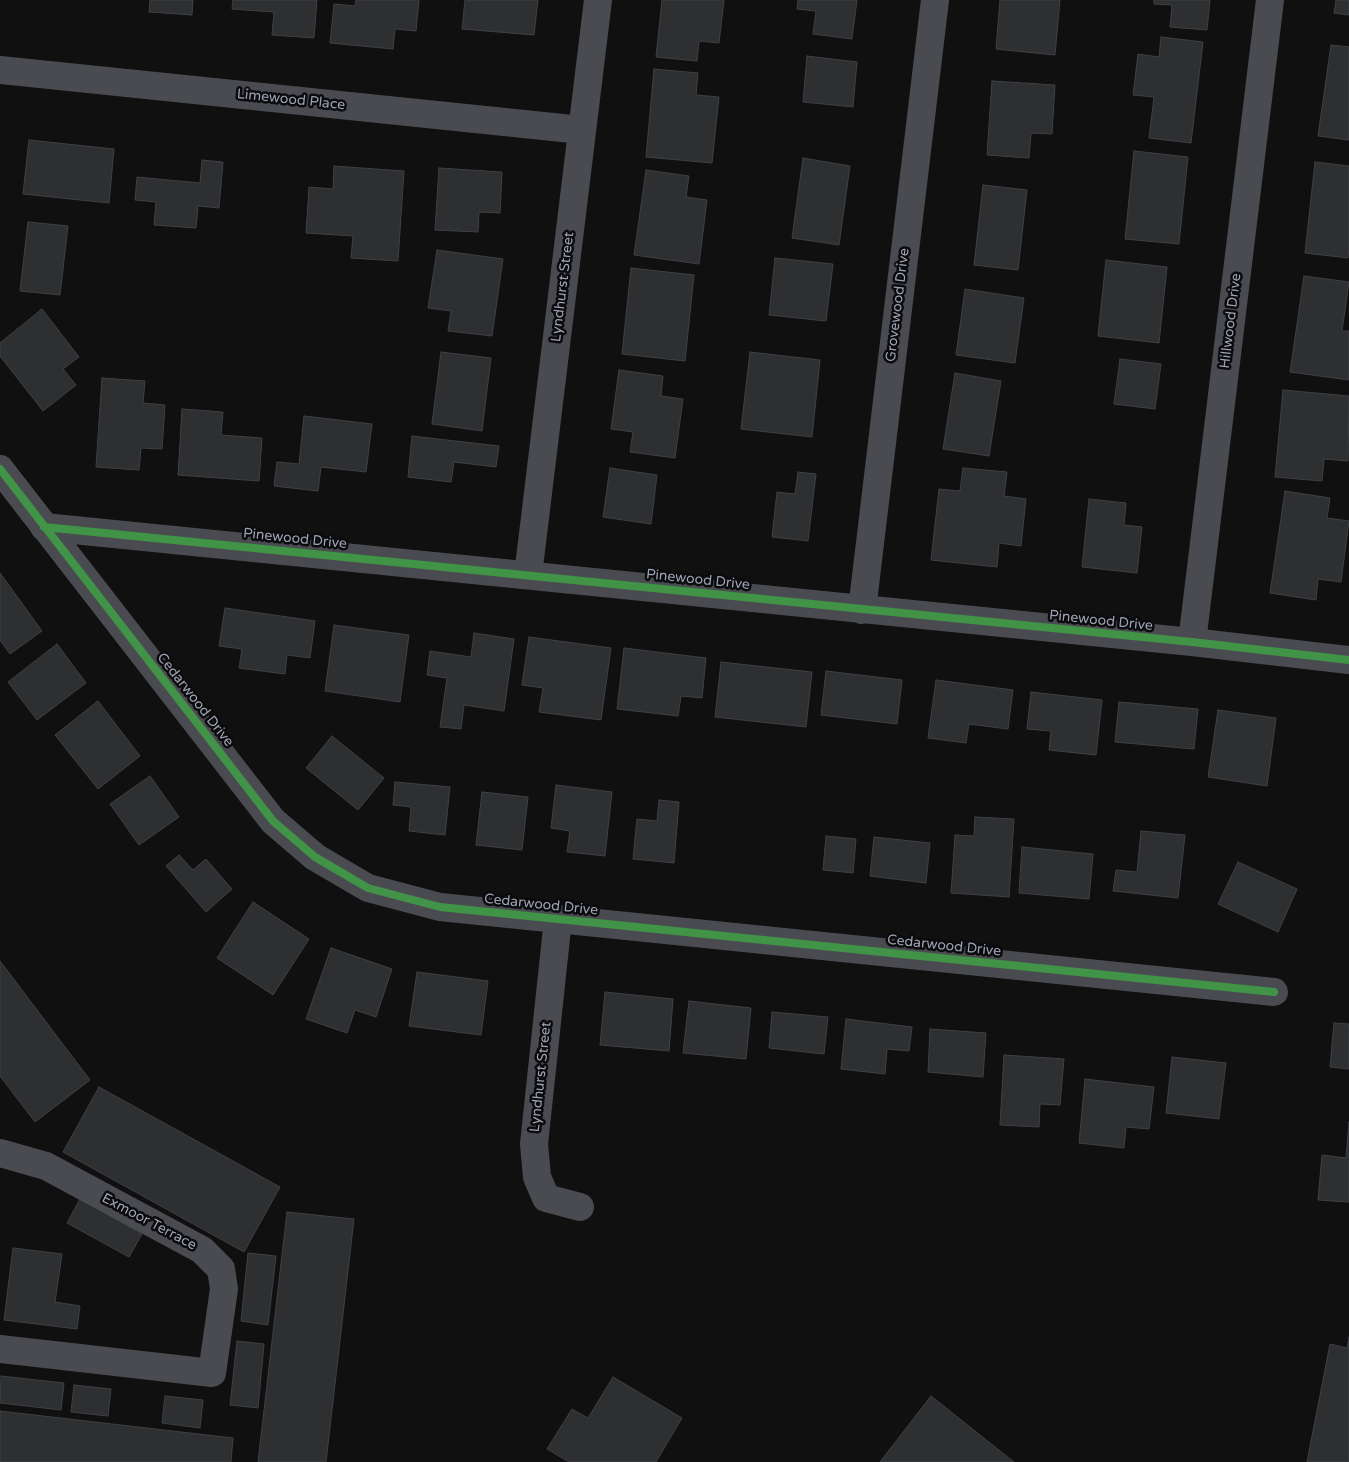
<!DOCTYPE html>
<style>
body{margin:0}
canvas{display:block;background:#101010}
</style>
<canvas width="1349" height="1462"></canvas>
<script>
const ctx = document.querySelector('canvas').getContext('2d');
ctx.lineJoin = 'round';
function paint(path, color) {
  ctx.fillStyle = color;
  ctx.fill(path, 'evenodd');
}
function shape(rows) {
  const path = new Path2D();
  for (const r of rows) {
    path.moveTo(r[0], r[1]);
    for (let i = 2; i < r.length; i += 2) path.lineTo(r[i], r[i + 1]);
  }
  return path;
}
function strokePath(path, color, width, dash) {
  ctx.strokeStyle = color;
  ctx.lineWidth = width;
  ctx.lineCap = dash ? 'butt' : 'round';
  ctx.setLineDash(dash || []);
  ctx.stroke(path);
}
function drawText(font, color, halo, rows, align = 'center') {
  ctx.font = font + ' "Varela Round",sans-serif';
  ctx.lineWidth = 5;
  ctx.setLineDash([]);
  ctx.textBaseline = 'middle';
  ctx.strokeStyle = halo;
  ctx.fillStyle = color;
  for (const [text, x, y, turn = 0] of rows) {
    ctx.save();
    ctx.translate(x, y);
    ctx.rotate((+turn || 0) * Math.PI / 180);
    ctx.textAlign = isNaN(turn) ? turn : align;
    if (halo) ctx.strokeText(text, 0, 0);
    ctx.fillText(text, 0, 0);
    ctx.restore();
  }
}
const building = shape([
 [150,0,193,0,192,15,149,12,150,0],
 [233,0,317,0,314,38,272,35,274,12,232,9,233,0],
 [356,0,419,0,416,31,395,29,393,49,330,43,334,4,355,6,356,0],
 [465,0,538,0,534,35,462,29,465,0],
 [662,0,724,0,719,43,699,41,697,61,656,57,662,0],
 [798,0,857,0,852,39,813,34,816,11,797,9,798,0],
 [1000,0,1060,0,1055,55,996,49,1000,0],
 [1154,0,1210,0,1207,30,1170,27,1172,5,1154,4,1154,0],
 [1336,0,1349,0,1349,15,1334,13,1336,0],
 [1161,37,1203,42,1191,143,1149,138,1154,97,1133,95,1138,54,1159,57,1161,37],
 [1331,45,1349,47,1349,140,1318,136,1331,45],
 [807,56,857,62,853,107,803,102,807,56],
 [654,69,698,73,696,95,719,97,712,163,646,157,654,69],
 [992,81,1055,85,1052,134,1031,133,1029,158,987,155,992,81],
 [29,140,114,149,109,203,23,194,29,140],
 [1134,151,1188,157,1179,244,1125,239,1134,151],
 [803,158,850,166,839,245,792,238,803,158],
 [202,160,223,162,219,208,198,206,196,228,154,225,156,202,135,200,137,177,200,183,202,160],
 [1315,162,1349,166,1349,247,1348,258,1305,253,1315,162],
 [334,166,404,171,398,261,351,258,353,236,306,233,309,187,333,189,334,166],
 [439,168,502,172,500,213,479,212,478,232,435,230,439,168],
 [646,170,689,176,686,197,707,200,699,264,634,255,646,170],
 [983,185,1027,190,1018,270,974,265,983,185],
 [28,222,68,226,60,295,20,291,28,222],
 [437,250,503,259,492,336,448,331,451,311,428,308,437,250],
 [775,258,833,264,826,321,769,315,775,258],
 [1106,260,1167,267,1159,343,1098,336,1106,260],
 [631,268,694,275,685,361,622,354,631,268],
 [1304,276,1349,282,1342,331,1349,331,1349,380,1290,372,1304,276],
 [965,289,1024,298,1015,363,956,355,965,289],
 [42,309,79,357,63,369,76,385,43,411,0,356,0,343,42,309],
 [441,352,491,358,482,431,432,424,441,352],
 [750,352,820,360,812,437,741,429,750,352],
 [1120,359,1161,364,1155,409,1114,404,1120,359],
 [619,370,663,376,661,396,683,399,675,458,630,452,633,432,611,429,619,370],
 [955,373,1001,381,989,456,943,449,955,373],
 [102,378,145,381,143,403,165,405,162,449,141,448,139,470,96,467,102,378],
 [1283,390,1349,396,1348,461,1324,459,1322,481,1275,477,1283,390],
 [182,409,223,412,221,435,262,438,259,481,178,475,182,409],
 [304,416,372,424,366,472,321,467,318,491,274,486,277,462,299,464,304,416],
 [412,436,499,446,496,467,454,462,451,482,408,477,412,436],
 [610,468,657,475,651,524,603,517,610,468],
 [963,468,1007,472,1004,496,1026,499,1021,546,999,543,997,567,931,560,939,489,960,491,963,468],
 [798,472,816,474,808,541,772,537,777,492,795,494,798,472],
 [1285,491,1330,498,1327,518,1349,521,1341,582,1318,579,1316,600,1270,593,1285,491],
 [1089,499,1126,503,1124,525,1142,527,1137,573,1082,567,1089,499],
 [0,573,42,631,10,654,0,640,0,573],
 [225,608,315,621,310,658,287,655,285,674,239,668,242,649,219,646,225,608],
 [334,625,409,635,400,702,325,691,334,625],
 [474,633,514,639,504,711,464,705,461,729,440,727,447,678,427,675,430,651,471,657,474,633],
 [529,637,611,648,601,720,539,712,543,688,522,685,529,637],
 [57,644,86,683,37,720,8,682,57,644],
 [624,648,706,658,702,698,681,696,678,716,617,709,624,648],
 [721,662,812,672,806,727,715,717,721,662],
 [826,671,902,680,897,724,821,715,826,671],
 [936,680,1013,690,1008,729,969,724,966,743,928,738,936,680],
 [1031,692,1102,700,1096,755,1049,750,1051,731,1027,729,1031,692],
 [98,701,140,756,98,789,55,735,98,701],
 [1119,702,1198,709,1194,749,1115,742,1119,702],
 [1218,710,1276,718,1267,786,1208,777,1218,710],
 [332,736,384,778,358,810,306,768,332,736],
 [150,776,179,817,139,845,110,804,150,776],
 [395,782,450,787,445,835,409,831,411,807,393,805,395,782],
 [556,785,612,792,605,856,567,852,570,831,551,828,556,785],
 [482,792,528,797,522,850,476,845,482,792],
 [659,800,679,802,674,863,633,859,637,819,657,821,659,800],
 [975,817,1014,819,1009,897,951,893,955,835,974,836,975,817],
 [1141,831,1185,835,1178,898,1113,891,1116,870,1137,872,1141,831],
 [826,836,856,839,853,873,823,870,826,836],
 [874,837,930,843,926,883,870,876,874,837],
 [1022,847,1093,854,1089,899,1019,893,1022,847],
 [179,855,193,870,206,859,232,889,206,912,166,866,179,855],
 [1238,862,1297,889,1278,932,1218,904,1238,862],
 [253,902,309,939,273,995,217,958,253,902],
 [331,948,392,969,376,1017,355,1010,347,1033,306,1019,331,948],
 [0,961,90,1080,35,1122,0,1076,0,961],
 [417,972,488,981,481,1035,409,1026,417,972],
 [605,992,673,999,669,1051,600,1045,605,992],
 [689,1001,751,1008,746,1059,683,1053,689,1001],
 [772,1012,828,1017,824,1054,769,1048,772,1012],
 [846,1019,912,1027,909,1051,887,1049,885,1074,841,1069,846,1019],
 [1334,1023,1349,1024,1349,1069,1330,1067,1334,1023],
 [930,1029,986,1033,983,1077,928,1072,930,1029],
 [1004,1055,1064,1059,1060,1105,1040,1104,1039,1127,1000,1125,1004,1055],
 [1172,1057,1226,1063,1219,1119,1166,1113,1172,1057],
 [1085,1079,1154,1087,1149,1129,1126,1127,1124,1148,1079,1143,1085,1079],
 [99,1087,280,1187,244,1252,63,1152,99,1087],
 [1349,1122,1349,1202,1318,1200,1322,1155,1346,1158,1349,1122],
 [80,1199,142,1234,129,1257,67,1223,80,1199],
 [287,1212,354,1219,326,1462,258,1462,287,1212],
 [13,1248,62,1254,55,1302,80,1306,77,1329,4,1320,13,1248],
 [248,1253,276,1256,268,1325,241,1321,248,1253],
 [1349,1337,1349,1462,1307,1462,1330,1344,1347,1348,1349,1337],
 [237,1341,264,1344,258,1408,230,1405,237,1341],
 [1,1376,64,1383,61,1410,0,1403,1,1376],
 [613,1377,682,1418,656,1462,569,1462,547,1449,572,1409,588,1418,613,1377],
 [74,1385,111,1389,108,1416,71,1412,74,1385],
 [165,1396,203,1400,200,1428,162,1423,165,1396],
 [931,1396,1014,1462,880,1462,931,1396],
 [0,1411,233,1438,231,1462,0,1462,0,1411]
]);
const minor = shape([
 [0,70,582,130],
 [0,469,273,821,315,857,368,888,440,907,1274,992],
 [44,527,1192,642,1349,660],
 [528,575,598,0],
 [862,610,935,0],
 [1192,642,1270,0],
 [558,919,534,1144,537,1177,546,1198,580,1207],
 [0,1153,46,1166,202,1250,221,1269,224,1289,212,1373,0,1349]
]);
const cycleway = shape([
 [0,469,273,821,315,857,368,888,440,907,1274,992],
 [44,527,1192,642,1349,660]
]);
const streetNames = [
 ["Limewood Place",291,100,6],
 ["Lyndhurst Street",563,287,-83],
 ["Grovewood Drive",898,305,-83],
 ["Hillwood Drive",1231,321,-83],
 ["Pinewood Drive",295,539,6],
 ["Pinewood Drive",698,580,6],
 ["Pinewood Drive",1101,621,6],
 ["Cedarwood Drive",195,700,52],
 ["Cedarwood Drive",541,905,6],
 ["Cedarwood Drive",944,946,6],
 ["Lyndhurst Street",541,1077,-84],
 ["Exmoor Terrace",149,1222,28]
];
paint(building, '#2e2f31');
strokePath(building, '#3f4044', 1);
strokePath(minor, '#4a4b50', 28);
strokePath(cycleway, '#419447', 8);
drawText('14px', '#9fa4b4', '#0b0a0c', streetNames);
</script>
